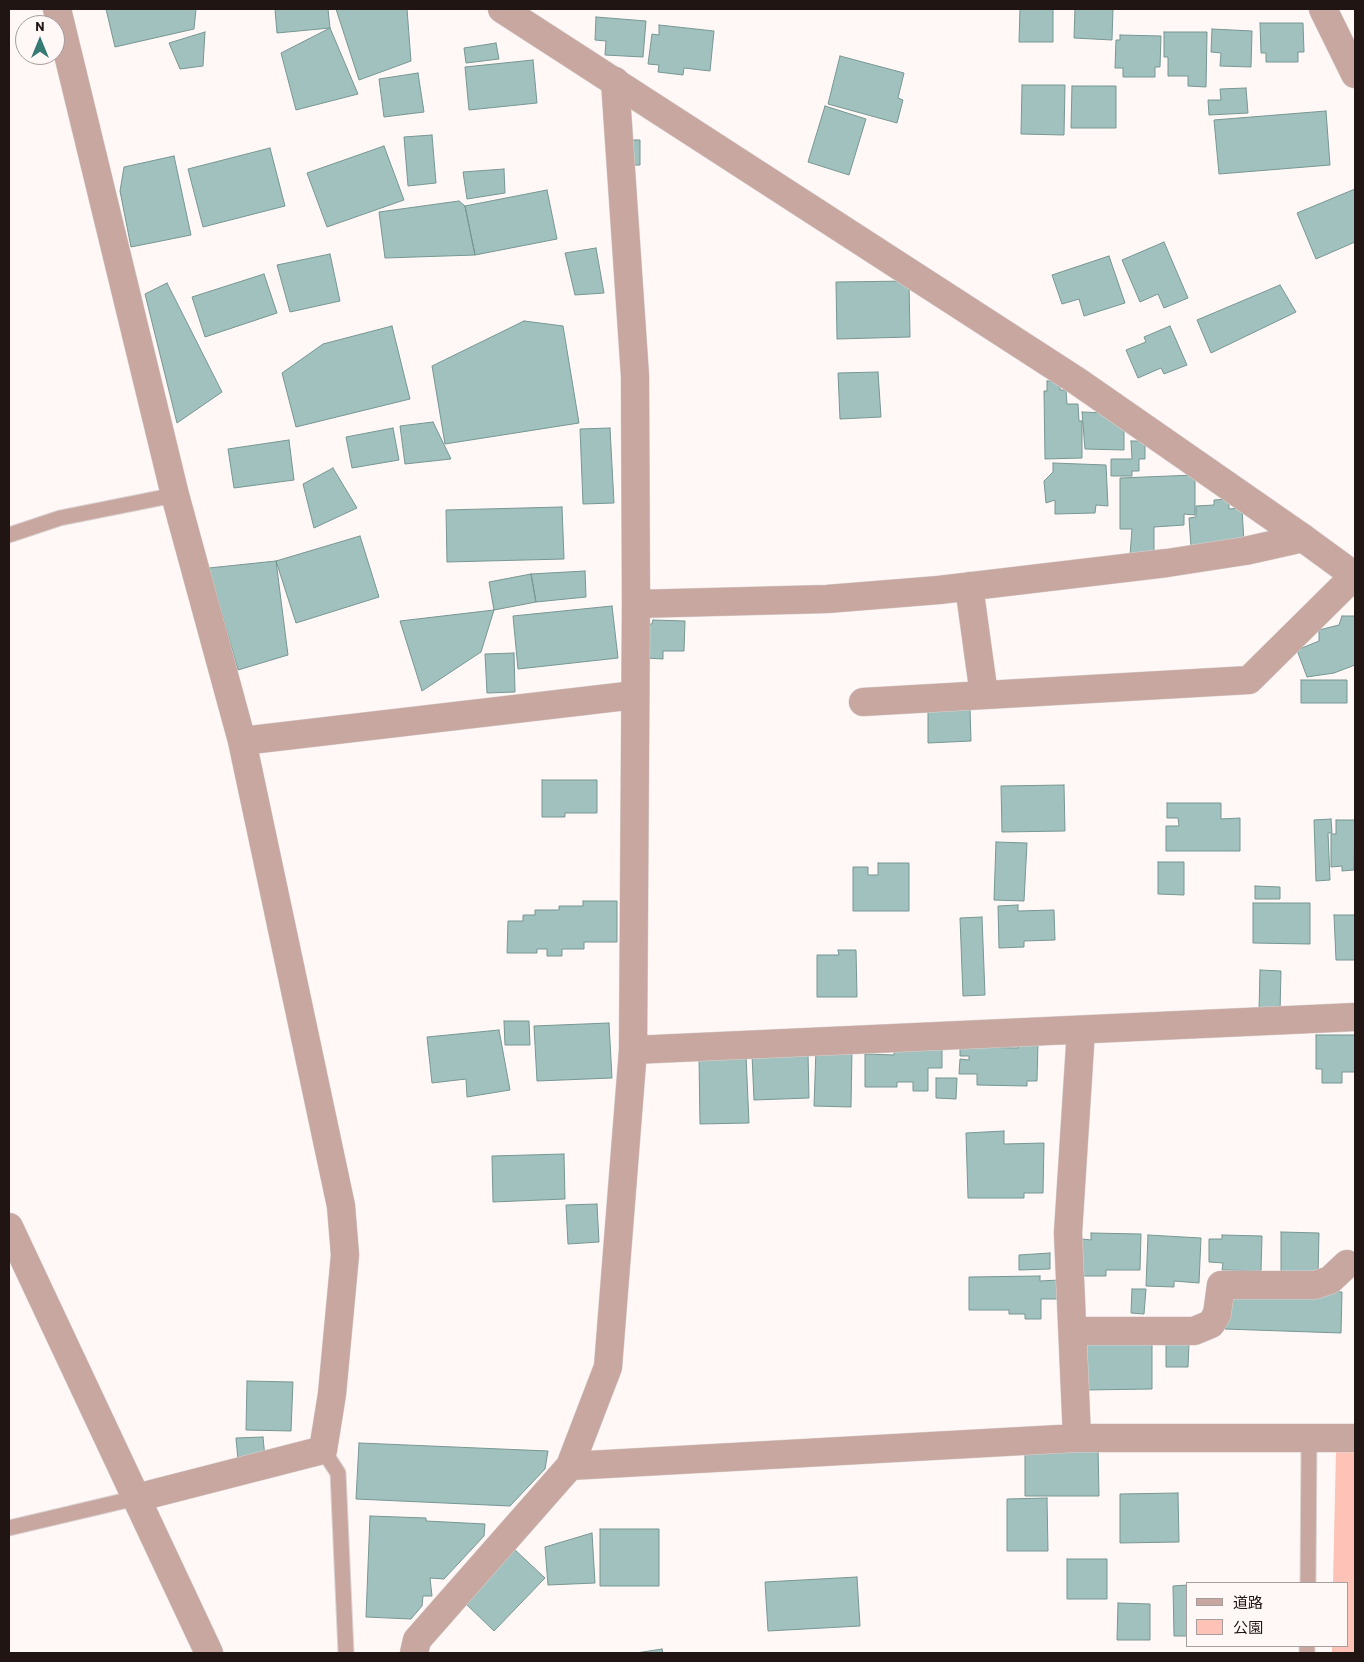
<!DOCTYPE html>
<meta charset="utf-8">
<style>
body{margin:0}
#map{position:relative;width:1364px;height:1662px;overflow:hidden;background:#fff8f7;font-family:Barlow,"Noto Sans JP",sans-serif}
canvas{display:block}
.frame{position:absolute;inset:0;border:10px solid #201513;pointer-events:none}
.legend{position:absolute;left:1186px;top:1582px;width:162px;height:65px;box-sizing:border-box;background:#fff8f7;border:1px solid #a69d9c;margin:0;padding:6px 9px;list-style:none;font-size:15px;color:#201513}
.legend li{display:flex;align-items:center;gap:10px;height:25px}
.legend b{width:25px;border:1px solid #a69d9c}
.north{position:absolute;left:15px;top:15px;width:50px;height:50px;box-sizing:border-box;background:#fff8f7;border:1px solid #a69d9c;border-radius:50%;rotate:0deg;font-size:14px;font-weight:700;line-height:20px;text-align:center;color:#201513}
.north::after{content:'';display:block;margin:auto;width:18px;height:22px;background:#347b74;clip-path:polygon(50% 0,100% 100%,50% 72%,0 100%)}
</style>
<div id="map">
<canvas width="1364" height="1662"></canvas>
<div class="frame"></div>
<ul class="legend">
<li><b style="height:6px;background:#c7a7a0"></b>道路</li>
<li><b style="height:14px;background:#fec3b6"></b>公園</li>
</ul>
<div class="north">N</div>
</div>
<script>
const ctx = document.querySelector('canvas').getContext('2d');
ctx.lineJoin = 'round';
function paint(path, color) {
  ctx.fillStyle = color;
  ctx.fill(path, 'evenodd');
}
function shape(rows) {
  const path = new Path2D();
  for (const r of rows) {
    path.moveTo(r[0], r[1]);
    for (let i = 2; i < r.length; i += 2) path.lineTo(r[i], r[i + 1]);
  }
  return path;
}
function strokePath(path, color, width, dash) {
  ctx.strokeStyle = color;
  ctx.lineWidth = width;
  ctx.lineCap = dash ? 'butt' : 'round';
  ctx.setLineDash(dash || []);
  ctx.stroke(path);
}
const green = shape([
 [1336,1449,1355,1449,1355,1653,1332,1653,1332,1646,1348,1646,1348,1583,1333,1583]
]);
const building = shape([
 [106,9,196,9,194,29,115,47,106,9],
 [275,9,328,9,330,28,277,33,275,9],
 [336,9,407,9,411,61,359,80,336,9],
 [1020,9,1053,9,1053,42,1019,42,1020,9],
 [1075,9,1113,9,1112,40,1074,38,1075,9],
 [596,17,646,21,643,57,605,55,606,41,595,40,596,17],
 [1260,23,1303,23,1304,52,1298,52,1298,62,1266,62,1266,53,1261,53,1260,23],
 [659,25,714,31,710,71,684,68,683,75,658,72,659,65,648,64,652,34,659,35,659,25],
 [330,28,358,94,296,110,281,53,330,28],
 [1212,29,1252,31,1251,67,1220,66,1221,53,1211,52,1212,29],
 [205,32,203,66,180,69,169,43,205,32],
 [1164,32,1207,32,1206,87,1188,86,1188,76,1168,76,1168,57,1164,57,1164,32],
 [1120,35,1161,36,1160,67,1155,67,1155,77,1123,77,1123,68,1115,68,1116,40,1120,40,1120,35],
 [496,43,499,59,466,63,464,48,496,43],
 [840,56,904,73,898,98,903,100,897,123,828,104,840,56],
 [533,60,537,103,469,110,465,67,533,60],
 [418,73,424,112,384,117,379,79,418,73],
 [1022,85,1065,85,1064,135,1021,134,1022,85],
 [1072,86,1116,86,1116,128,1071,128,1072,86],
 [1246,88,1248,113,1209,115,1208,100,1221,100,1220,89,1246,88],
 [825,106,866,119,849,175,808,162,825,106],
 [1326,111,1330,165,1219,174,1214,120,1326,111],
 [432,135,436,183,408,186,404,137,432,135],
 [625,140,640,140,640,165,625,165,625,140],
 [384,146,404,200,327,227,307,173,384,146],
 [270,148,285,206,203,227,188,169,270,148],
 [174,156,191,235,131,247,120,191,124,167,174,156],
 [504,169,505,193,467,199,463,172,504,169],
 [1355,189,1355,242,1316,259,1297,213,1355,189],
 [547,190,557,239,475,255,465,206,547,190],
 [459,201,465,206,475,255,385,258,379,212,459,201],
 [1164,242,1188,298,1164,308,1158,294,1140,302,1122,260,1164,242],
 [596,248,604,293,575,295,565,253,596,248],
 [330,254,340,301,290,312,277,265,330,254],
 [1109,256,1125,303,1084,316,1079,299,1062,304,1052,275,1109,256],
 [264,274,277,313,205,337,192,297,264,274],
 [909,281,910,337,837,339,836,282,909,281],
 [167,283,222,392,177,423,145,294,167,283],
 [1280,285,1296,312,1211,353,1197,320,1280,285],
 [524,321,563,326,579,423,445,444,432,366,524,321],
 [392,326,410,399,296,427,282,373,323,344,392,326],
 [1170,326,1187,365,1164,374,1161,368,1138,378,1126,350,1146,342,1144,337,1170,326],
 [878,372,881,417,840,419,838,373,878,372],
 [1047,381,1060,381,1060,390,1066,390,1067,404,1078,404,1079,421,1082,421,1082,458,1045,459,1044,391,1047,391,1047,381],
 [1082,412,1107,413,1124,419,1124,450,1085,449,1082,412],
 [433,422,451,459,405,464,400,426,433,422],
 [393,428,399,460,352,468,346,437,393,428],
 [610,428,614,503,583,504,580,429,610,428],
 [289,440,294,480,234,488,228,449,289,440],
 [1131,441,1145,441,1145,459,1139,459,1139,471,1132,471,1132,476,1111,476,1111,459,1132,459,1131,441],
 [1053,463,1106,465,1108,506,1096,505,1095,513,1055,514,1055,500,1046,503,1044,481,1053,472,1053,463],
 [333,468,357,508,314,528,303,484,333,468],
 [1195,475,1195,515,1184,514,1184,525,1154,527,1154,557,1130,555,1132,529,1120,529,1120,478,1195,475],
 [1229,499,1229,509,1242,508,1244,543,1191,547,1189,518,1196,517,1196,506,1214,505,1214,500,1229,499],
 [562,507,564,559,447,562,446,510,562,507],
 [360,536,379,597,296,623,276,561,360,536],
 [276,561,288,655,238,670,209,568,276,561],
 [585,571,586,597,536,602,531,574,585,571],
 [531,574,536,602,494,610,489,582,531,574],
 [612,606,618,658,518,669,513,616,612,606],
 [494,610,481,652,422,691,400,621,494,610],
 [1342,616,1355,616,1355,665,1334,673,1307,677,1297,650,1319,641,1319,630,1339,625,1342,616],
 [653,620,685,621,684,651,663,651,663,659,644,658,644,624,652,624,653,620],
 [514,653,515,692,487,693,485,654,514,653],
 [1301,680,1347,680,1347,703,1301,703,1301,680],
 [970,709,971,741,928,743,928,710,970,709],
 [542,780,597,780,597,813,565,813,565,817,542,817,542,780],
 [1064,785,1065,831,1002,832,1001,786,1064,785],
 [1167,803,1221,803,1221,819,1240,818,1240,851,1166,851,1166,826,1179,826,1178,818,1167,818,1167,803],
 [1331,819,1332,833,1328,833,1330,880,1316,881,1314,820,1331,819],
 [1336,820,1355,820,1354,870,1342,871,1342,866,1331,867,1331,834,1336,834,1336,820],
 [996,842,1027,843,1024,901,994,900,996,842],
 [1158,862,1184,862,1184,895,1158,894,1158,862],
 [878,863,909,863,909,911,853,911,853,867,868,867,868,875,878,875,878,863],
 [1255,886,1280,887,1280,899,1255,899,1255,886],
 [583,901,617,901,617,942,584,942,584,949,562,949,562,956,547,956,547,949,537,949,537,953,507,953,508,921,523,921,523,915,535,915,535,910,559,910,559,906,583,906,583,901],
 [1253,903,1310,903,1310,944,1253,943,1253,903],
 [1018,905,1018,911,1054,910,1055,940,1024,941,1024,947,999,948,998,906,1018,905],
 [1334,915,1355,915,1355,960,1336,960,1334,915],
 [982,917,985,995,963,996,960,918,982,917],
 [838,950,856,950,857,997,817,997,817,955,839,955,838,950],
 [1260,970,1281,971,1280,1012,1259,1012,1260,970],
 [504,1021,529,1021,530,1045,505,1045,504,1021],
 [609,1023,612,1078,537,1081,534,1026,609,1023],
 [499,1030,510,1090,467,1097,466,1079,432,1083,427,1037,499,1030],
 [1316,1035,1355,1035,1355,1072,1342,1072,1342,1083,1322,1083,1322,1069,1316,1069,1316,1035],
 [1018,1042,1038,1042,1037,1081,1027,1081,1027,1086,977,1085,977,1074,959,1074,960,1059,969,1060,969,1056,960,1056,960,1043,974,1047,1018,1048,1018,1042],
 [942,1046,942,1068,928,1068,928,1091,913,1091,913,1082,897,1082,897,1087,865,1087,865,1054,894,1055,894,1049,942,1046],
 [816,1049,852,1049,851,1107,814,1106,816,1049],
 [808,1053,809,1098,754,1100,752,1055,808,1053],
 [746,1055,749,1123,700,1124,699,1056,746,1055],
 [936,1078,957,1078,956,1099,936,1098,936,1078],
 [1004,1131,1004,1144,1044,1143,1043,1193,1024,1193,1024,1198,968,1198,966,1133,1004,1131],
 [564,1154,565,1199,493,1202,492,1156,564,1154],
 [597,1204,599,1242,568,1244,566,1205,597,1204],
 [1281,1232,1319,1233,1318,1274,1281,1274,1281,1232],
 [1091,1233,1141,1234,1140,1270,1106,1270,1106,1276,1081,1276,1082,1239,1091,1240,1091,1233],
 [1148,1235,1201,1238,1199,1283,1174,1281,1174,1287,1146,1286,1148,1235],
 [1222,1235,1262,1236,1261,1271,1222,1270,1223,1263,1209,1262,1209,1239,1222,1239,1222,1235],
 [1050,1253,1050,1269,1019,1270,1019,1255,1050,1253],
 [1040,1276,1040,1281,1059,1280,1059,1299,1041,1299,1041,1319,1025,1319,1025,1314,1009,1314,1009,1310,969,1310,969,1277,1040,1276],
 [1226,1288,1342,1292,1341,1333,1225,1329,1226,1288],
 [1132,1289,1146,1289,1144,1314,1131,1313,1132,1289],
 [1085,1339,1152,1339,1152,1389,1085,1390,1085,1339],
 [1166,1342,1189,1343,1188,1367,1166,1367,1166,1342],
 [247,1381,293,1382,291,1431,246,1430,247,1381],
 [263,1437,265,1458,238,1460,236,1438,263,1437],
 [359,1443,548,1451,545,1469,510,1506,356,1499,359,1443],
 [1098,1446,1099,1496,1025,1496,1025,1447,1098,1446],
 [1178,1493,1179,1542,1120,1543,1120,1494,1178,1493],
 [1047,1498,1048,1551,1007,1551,1007,1499,1047,1498],
 [370,1516,426,1518,426,1521,485,1524,484,1536,444,1579,430,1578,432,1596,423,1596,422,1606,411,1619,366,1617,370,1516],
 [600,1529,659,1529,659,1586,600,1586,600,1529],
 [592,1533,595,1583,548,1585,545,1547,592,1533],
 [513,1548,545,1578,494,1631,463,1601,513,1548],
 [1067,1559,1107,1559,1107,1599,1067,1599,1067,1559],
 [857,1577,860,1626,768,1631,765,1582,857,1577],
 [1188,1585,1188,1636,1174,1636,1173,1586,1188,1585],
 [1118,1603,1150,1604,1150,1640,1117,1640,1118,1603],
 [662,1649,663,1653,636,1653,662,1649]
]);
const service = shape([
 [9,535,60,518,175,495],
 [323,1450,338,1473,346,1653],
 [9,1528,136,1498],
 [1308,1583,1309,1439],
 [1307,1653,1307,1646]
]);
const minor = shape([
 [57,9,175,495,242,741,341,1206,345,1255,332,1394,323,1450,136,1498],
 [1323,9,1355,74],
 [969,586,984,695],
 [636,604,827,599,939,590,1167,563,1245,551,1303,538],
 [863,702,1249,680,1354,576],
 [242,741,635,695],
 [633,1050,1355,1017],
 [1074,1331,1194,1331,1211,1324,1217,1314,1221,1285,1315,1285,1330,1280,1347,1264],
 [1077,1438,1068,1233,1081,1030],
 [570,1466,1077,1438,1355,1438],
 [414,1653,417,1640,570,1466,608,1367,633,1050,636,604,635,376,615,81]
]);
const tertiary = shape([
 [502,9,1077,381,1303,538,1355,576],
 [9,1227,209,1653]
]);
paint(green, '#fec3b6');
paint(building, '#a0c1bd');
strokePath(building, '#779692', 1);
strokePath(service, '#dbd4d3', 17);
strokePath(minor, '#dbd4d3', 29);
strokePath(tertiary, '#dbd4d3', 29);
strokePath(service, '#c7a7a0', 15);
strokePath(minor, '#c7a7a0', 28);
strokePath(tertiary, '#c7a7a0', 28);
</script>
